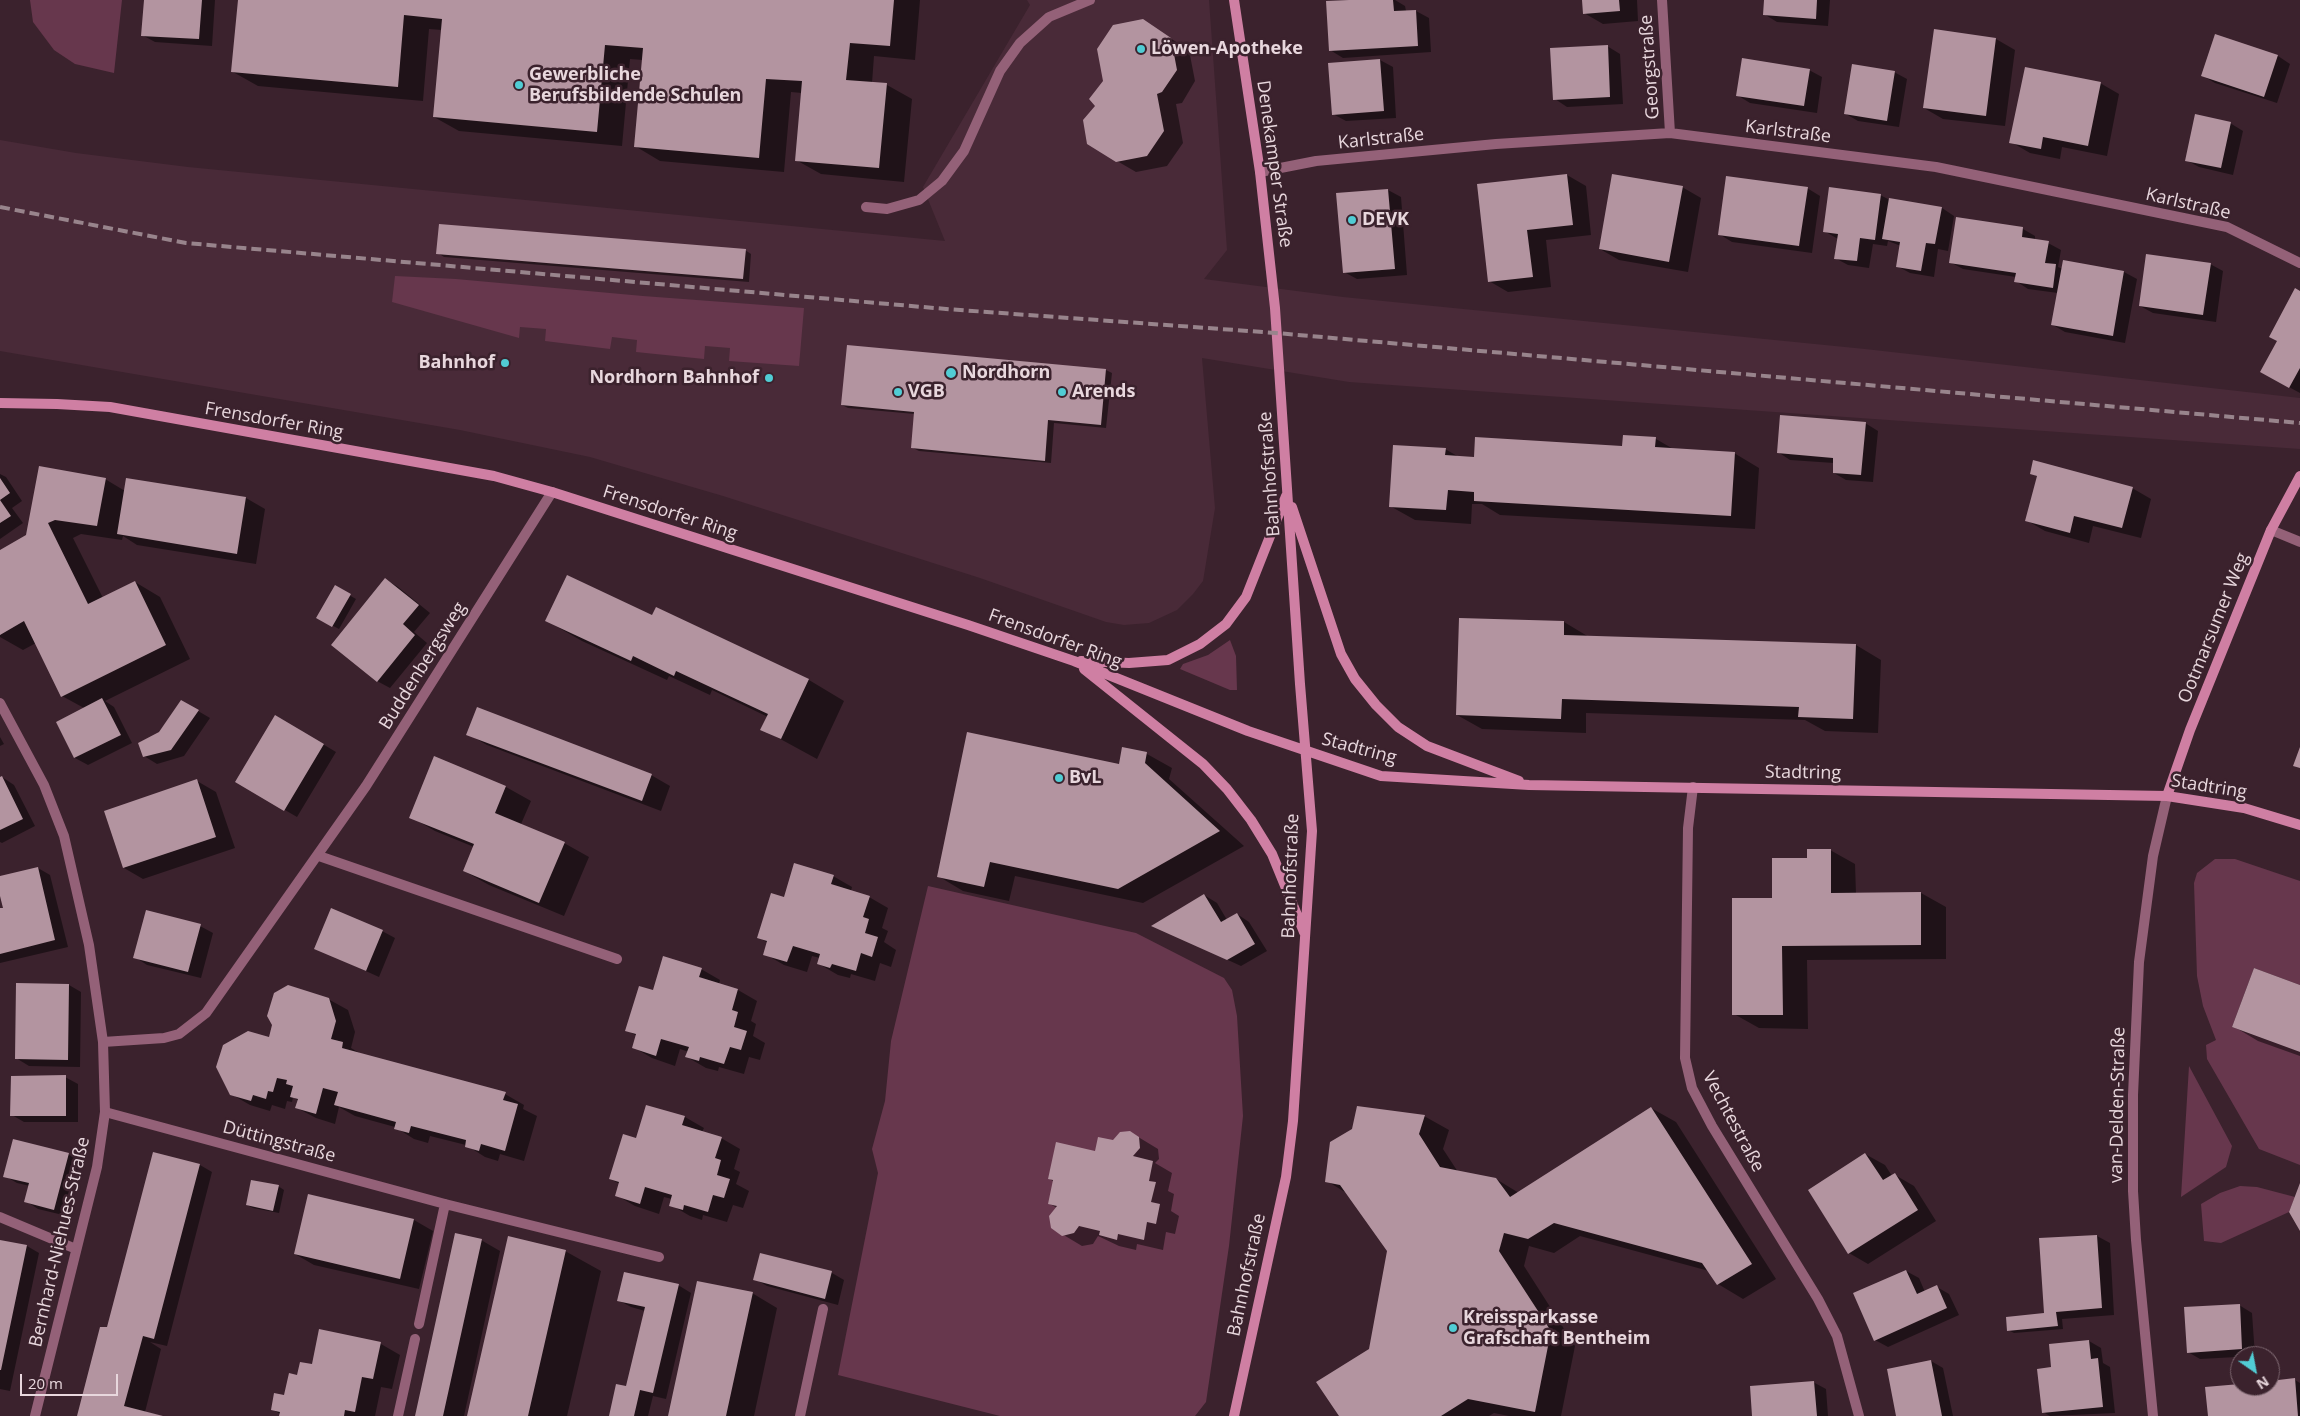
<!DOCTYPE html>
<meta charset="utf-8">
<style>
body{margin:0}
#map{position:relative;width:2300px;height:1416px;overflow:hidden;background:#3b222d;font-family:"Open Sans",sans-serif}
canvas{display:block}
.north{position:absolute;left:2230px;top:1346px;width:50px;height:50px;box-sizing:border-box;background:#3b222d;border:1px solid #806a73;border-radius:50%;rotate:147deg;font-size:14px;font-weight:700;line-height:20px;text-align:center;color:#e8d7dd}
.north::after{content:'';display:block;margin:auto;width:18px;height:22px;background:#51ccd4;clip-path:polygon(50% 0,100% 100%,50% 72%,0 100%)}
.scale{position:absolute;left:20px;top:1374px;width:98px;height:22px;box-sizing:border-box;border:2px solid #e8d7dd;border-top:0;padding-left:6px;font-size:15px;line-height:18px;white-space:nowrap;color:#e8d7dd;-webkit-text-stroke:4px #3b222d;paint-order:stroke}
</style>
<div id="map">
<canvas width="2300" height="1416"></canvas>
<div class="north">N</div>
<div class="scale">20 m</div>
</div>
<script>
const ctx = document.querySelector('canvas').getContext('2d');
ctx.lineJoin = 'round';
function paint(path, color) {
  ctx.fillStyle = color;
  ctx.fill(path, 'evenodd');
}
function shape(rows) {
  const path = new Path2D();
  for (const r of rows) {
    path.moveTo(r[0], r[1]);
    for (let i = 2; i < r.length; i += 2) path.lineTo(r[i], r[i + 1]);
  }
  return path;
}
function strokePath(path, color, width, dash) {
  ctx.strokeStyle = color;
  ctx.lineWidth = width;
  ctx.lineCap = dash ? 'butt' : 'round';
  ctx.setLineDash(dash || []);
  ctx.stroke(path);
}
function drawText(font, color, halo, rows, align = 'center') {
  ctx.font = font + ' "Open Sans",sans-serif';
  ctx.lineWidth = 5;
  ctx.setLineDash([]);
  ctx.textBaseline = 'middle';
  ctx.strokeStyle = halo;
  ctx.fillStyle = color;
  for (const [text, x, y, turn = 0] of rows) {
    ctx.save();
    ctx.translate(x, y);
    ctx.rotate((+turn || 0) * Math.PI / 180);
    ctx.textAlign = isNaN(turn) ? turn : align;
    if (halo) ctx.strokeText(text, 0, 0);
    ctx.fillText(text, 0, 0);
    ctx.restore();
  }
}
const built = shape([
 [1027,0,1209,0,1227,250,1204,279,1343,297,1865,349,2300,398,2300,449,1349,382,1202,358,1215,508,1203,581,1193,594,1177,610,1149,623,1124,625,1106,622,980,578,723,496,590,457,460,430,0,351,0,140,76,153,188,167,945,241,923,187,1030,5]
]);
const green = shape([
 [30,0,122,0,114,73,75,64,54,50,33,22],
 [395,276,456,279,643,296,804,308,799,366,729,361,730,348,705,346,704,359,636,352,637,340,612,337,610,349,545,341,546,329,520,327,519,338,392,302],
 [1230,640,1236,656,1237,690,1230,690,1180,669,1183,664,1208,655],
 [2215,859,2235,859,2300,881,2300,985,2254,968,2232,1027,2300,1052,2300,1165,2259,1149,2207,1059,2206,1045,2216,1040,2203,1006,2197,976,2194,883,2197,873],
 [928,886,1136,933,1224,978,1232,990,1237,1016,1243,1116,1229,1246,1206,1402,1195,1416,1000,1416,838,1375,878,1173,872,1149,885,1101,891,1041],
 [2189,1066,2232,1146,2226,1167,2181,1197],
 [2240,1186,2257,1187,2295,1197,2289,1212,2221,1243,2204,1241,2201,1204,2220,1193]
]);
const shadow = shape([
 [145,0,215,0,212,46,155,42,142,35],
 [239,0,920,0,915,60,874,56,872,83,887,85,912,99,904,182,821,174,796,160,802,93,791,92,784,172,660,161,635,146,643,60,630,59,622,146,459,131,434,117,442,30,429,29,423,101,258,86,233,72],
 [1369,0,1395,0,1405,6,1406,11,1416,11,1429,18,1431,52,1343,58,1330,50],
 [1583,0,1637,0,1638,21,1603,24,1584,13],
 [1765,0,1830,0,1828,26,1777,22,1764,14],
 [1143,21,1189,50,1195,81,1182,103,1176,104,1183,143,1167,166,1136,172,1117,161,1097,106,1104,82],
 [2216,36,2278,56,2290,64,2277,103,2215,83,2203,76],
 [1996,39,2015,50,2005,126,1943,119,1924,108],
 [1607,46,1620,54,1623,104,1567,107,1555,99],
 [1380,60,1393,67,1396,118,1346,121,1333,114],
 [1809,70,1822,77,1817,113,1750,103,1737,95],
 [1894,72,1907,79,1899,127,1858,121,1846,114],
 [2100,83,2119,94,2107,156,2062,147,2060,159,2030,153,2011,142],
 [2230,123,2243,131,2233,175,2199,167,2186,160],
 [1567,175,1586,186,1591,235,1546,240,1551,287,1508,292,1489,281],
 [1682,187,1701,198,1688,272,1619,260,1600,249],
 [1807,188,1820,196,1812,253,1732,242,1719,234],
 [1388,190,1401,197,1407,275,1357,279,1344,272],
 [1880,195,1890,200,1942,208,1954,216,1948,251,1938,249,1934,277,1910,273,1897,266,1901,246,1888,241,1887,246,1873,244,1869,268,1848,265,1835,258,1838,239,1824,231],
 [2023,229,2035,236,2035,241,2048,243,2061,250,2058,267,2063,269,2064,261,2124,272,2137,279,2125,343,2065,332,2053,325,2058,293,2028,289,2016,281,2016,277,1963,269,1950,262],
 [745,250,751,254,749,282,444,257,438,253],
 [2210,264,2223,271,2216,322,2153,313,2140,306],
 [2300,292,2300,393,2261,372,2279,341],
 [1106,370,1112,373,1106,428,1054,423,1051,463,919,451,913,448,915,414,848,408,842,405],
 [1865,423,1878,431,1873,482,1846,480,1834,473,1834,463,1790,460,1778,452],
 [1656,439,1675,450,1734,453,1759,468,1755,529,1500,515,1482,504,1472,504,1471,524,1415,520,1390,506,1445,449,1459,457,1475,458,1623,447],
 [2031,473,2132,488,2151,499,2141,538,2093,526,2089,543,2045,531,2026,520,2038,477],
 [0,474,6,477,22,501,12,508,23,523,0,539],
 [105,479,125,491,246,498,265,509,256,564,137,545,123,536,122,540,81,534,73,538,103,598,135,582,160,597,190,659,105,701,114,707,132,743,88,765,75,758,57,722,84,708,62,696,36,643,23,650,0,637,0,552,27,535],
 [385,579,398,587,430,613,414,632,427,643,390,688,377,681],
 [335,587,356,599,339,629,318,618],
 [656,609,809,680,844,701,817,759,762,729,768,717,712,690,710,695,669,676,667,680,582,641,547,621,653,616],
 [1460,619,1564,622,1589,637,1856,645,1881,660,1878,733,1825,731,1805,720,1586,713,1586,733,1482,729,1457,715],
 [181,701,210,718,184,756,157,764,144,756],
 [276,716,336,752,297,817,237,782],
 [468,734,651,775,670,786,661,811,487,745],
 [0,737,4,744,0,746],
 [1147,754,1172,768,1169,779,1244,846,1143,903,1015,876,1009,901,963,891,938,876,1120,766],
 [435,758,506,787,531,801,521,824,564,843,589,857,564,916,489,885,464,871,474,847,435,831,411,817],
 [2,777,14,785,35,826,2,843,0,842,0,778],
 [197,781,216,792,235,848,143,879,124,868],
 [1830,850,1855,864,1856,894,1921,893,1946,907,1946,959,1807,960,1808,1029,1759,1028,1734,1014,1774,899,1808,860],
 [38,868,50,875,68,947,0,963,0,910,4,909,0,891,0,877],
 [833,876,852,887,851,891,869,897,888,908,882,928,888,931,884,942,896,950,891,967,880,963,875,981,851,974,850,978,838,975,819,964,820,958,812,956,807,972,784,965,765,954,768,943,758,937,785,898],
 [1204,895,1217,903,1227,920,1237,914,1249,922,1267,951,1241,966,1154,926],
 [200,926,213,933,201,978,147,965,135,957],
 [382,931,395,938,379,977,315,948],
 [701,969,720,980,719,984,738,990,757,1001,751,1021,756,1024,753,1036,765,1043,760,1060,749,1057,744,1074,719,1067,718,1071,706,1068,687,1057,689,1052,680,1049,675,1066,652,1058,633,1047,637,1036,627,1030,653,992],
 [69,985,81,992,80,1067,29,1066,16,1058],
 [2300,986,2300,1056,2258,1041,2233,1026],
 [328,999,348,1010,355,1032,351,1048,361,1054,505,1094,524,1105,523,1109,537,1116,524,1161,500,1154,498,1161,485,1157,466,1145,430,1136,428,1143,414,1139,395,1127,355,1116,339,1107,335,1124,316,1118,297,1108,299,1101,293,1097,292,1102,287,1101,285,1109,272,1105,270,1111,250,1105,231,1094,270,1039],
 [65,1077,78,1084,78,1122,24,1122,12,1115],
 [647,1106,685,1117,704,1128,702,1132,721,1138,740,1149,734,1169,740,1172,736,1184,749,1191,743,1208,733,1205,727,1222,703,1215,702,1220,690,1216,671,1205,672,1199,664,1197,659,1214,635,1206,616,1195,620,1184,610,1179,637,1140],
 [1651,1108,1676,1122,1776,1279,1743,1299,1718,1284,1709,1271,1580,1236,1554,1253,1529,1246,1524,1266,1575,1346,1561,1416,1509,1416,1494,1413,1489,1416,1340,1416,1370,1349,1388,1250,1348,1194,1327,1181,1424,1116,1449,1130,1443,1149,1458,1172,1496,1179,1519,1193],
 [1130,1132,1158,1149,1159,1159,1155,1163,1172,1173,1168,1191,1174,1194,1171,1211,1179,1216,1175,1234,1166,1232,1163,1250,1137,1244,1136,1250,1119,1246,1098,1236,1093,1244,1082,1246,1062,1234,1057,1208,1050,1204,1054,1182,1050,1179],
 [154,1153,200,1165,212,1172,167,1346,150,1342,161,1349,145,1412,161,1416,78,1416,116,1331],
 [68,1154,81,1161,67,1216,38,1209,26,1201,30,1186,17,1183,5,1176],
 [1865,1154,1885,1165,1892,1176,1895,1175,1914,1186,1936,1221,1868,1264,1849,1253],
 [278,1186,284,1190,279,1213,253,1208,247,1205],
 [414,1220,433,1231,419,1289,314,1265,295,1254],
 [2097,1236,2110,1243,2114,1315,2062,1319,2063,1329,2014,1333,2008,1330,2048,1314],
 [481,1240,500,1251,464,1416,416,1416],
 [0,1241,27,1246,39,1253,10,1391,0,1389],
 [565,1251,601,1271,567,1416,468,1416],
 [761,1254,832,1273,844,1280,838,1305,767,1286,755,1279],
 [1906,1271,1919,1278,1925,1292,1937,1287,1949,1294,1959,1315,1888,1347,1875,1340],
 [678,1285,691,1293,666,1399,653,1396,648,1416,610,1416,627,1388,645,1311,631,1307,618,1300],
 [752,1293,777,1308,754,1416,670,1416],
 [2239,1305,2252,1313,2255,1356,2200,1359,2188,1352],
 [320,1331,381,1344,400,1355,392,1389,381,1387,375,1416,280,1416,280,1414,272,1409,285,1396,298,1377,313,1366],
 [2089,1341,2101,1348,2103,1363,2110,1367,2115,1413,2050,1416,2043,1412,2052,1369],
 [1931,1361,1943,1368,1953,1416,1897,1416],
 [2295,1380,2300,1383,2300,1416,2209,1416,2240,1385,2270,1386,2270,1382],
 [1813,1382,1826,1389,1828,1416,1753,1416]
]);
const building = shape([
 [144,0,202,0,199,39,141,36],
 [238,0,894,0,890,46,850,43,846,80,887,83,879,168,795,161,802,81,766,79,759,158,634,147,643,48,605,45,597,132,433,117,442,19,404,15,398,87,231,72],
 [1349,0,1393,0,1394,11,1416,10,1418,46,1329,51,1326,1],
 [1582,0,1619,0,1620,11,1583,14],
 [1764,0,1817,0,1816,19,1763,15],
 [1143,19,1171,38,1177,70,1162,92,1157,94,1164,131,1147,156,1116,162,1087,144,1083,120,1095,106,1089,99,1103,81,1097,49,1113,25],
 [1934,29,1996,38,1986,116,1923,108],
 [2215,34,2278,55,2264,97,2201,76],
 [1608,45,1610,97,1553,100,1550,48],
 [1742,58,1810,69,1804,106,1736,96],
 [1380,59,1384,111,1332,115,1328,63],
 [1852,64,1895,71,1887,121,1844,114],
 [2025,67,2101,82,2088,146,2043,137,2041,149,2009,143],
 [2195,114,2231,122,2221,168,2185,161],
 [1567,174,1573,225,1527,230,1533,277,1488,282,1477,184],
 [1612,174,1683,186,1669,262,1599,249],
 [1726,176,1808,187,1799,246,1718,235],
 [1829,187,1881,194,1875,240,1860,238,1857,261,1834,259,1838,234,1823,232],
 [1388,189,1395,269,1343,273,1336,193],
 [1889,198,1942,207,1935,244,1926,243,1921,271,1896,267,1900,242,1882,239],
 [1956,217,2023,227,2022,237,2049,241,2045,263,2056,264,2053,288,2014,282,2016,273,1949,263],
 [439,224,746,249,743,279,436,254],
 [2146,254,2211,263,2203,315,2139,306],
 [2063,260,2124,271,2113,336,2051,325],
 [2295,288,2300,291,2300,368,2289,388,2260,372,2277,341,2269,337],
 [847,345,1106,369,1101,425,1048,420,1045,461,911,448,914,412,841,405],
 [1780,415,1866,422,1861,475,1833,473,1833,458,1777,453],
 [1623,435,1656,437,1655,447,1735,452,1731,516,1474,501,1474,492,1448,490,1446,510,1389,507,1393,445,1446,448,1445,455,1474,457,1475,437,1622,446],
 [2033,460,2133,487,2122,528,2074,516,2070,533,2025,521,2037,476,2030,474],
 [39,466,106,478,97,526,55,520,48,523,88,604,135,581,166,645,61,697,24,621,0,635,0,550,26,535],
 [0,478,10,493,0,500,11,516,0,523],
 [126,478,246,497,237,554,117,534],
 [567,575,652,615,656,607,809,679,781,739,760,730,768,714,676,671,674,676,633,656,631,661,545,621],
 [385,578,419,605,403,624,415,635,377,682,331,645],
 [335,585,351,594,332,627,316,618],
 [1459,618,1564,621,1564,635,1856,644,1853,719,1798,717,1799,707,1562,699,1561,719,1456,715],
 [102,698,121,735,74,758,56,722],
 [181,700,199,710,171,750,143,757,138,743,159,732],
 [477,707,652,774,642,801,466,735],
 [275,715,324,744,284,811,235,782],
 [967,732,1119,764,1122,747,1147,752,1145,763,1220,831,1118,889,990,862,984,887,937,877],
 [2300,747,2300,768,2293,766],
 [434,756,506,786,495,813,565,842,539,903,463,871,474,844,409,818],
 [2,776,23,819,0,830,0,777],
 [197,779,216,837,123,868,104,811],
 [1807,849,1831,849,1831,893,1921,892,1921,945,1782,946,1783,1015,1732,1015,1732,898,1772,898,1772,858,1807,858],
 [794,863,834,875,831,884,870,896,863,917,869,919,865,933,878,937,872,957,861,953,856,971,832,964,830,968,817,964,820,954,793,946,787,962,763,955,767,941,757,938,771,893,784,897],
 [38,867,55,940,0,954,0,908,3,908,0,896,0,876],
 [1204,894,1221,922,1237,913,1255,944,1227,960,1151,926],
 [331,908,383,930,366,971,314,949],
 [146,910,201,924,188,972,133,958],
 [663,956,702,968,699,977,738,989,732,1010,738,1012,734,1027,747,1031,741,1050,730,1047,724,1064,700,1057,699,1061,685,1057,689,1047,661,1039,656,1056,632,1048,636,1034,625,1031,639,986,653,990],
 [2254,968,2300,985,2300,1052,2232,1027],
 [16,983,69,984,68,1060,15,1059],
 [288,985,329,998,336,1021,331,1039,343,1042,342,1048,506,1092,503,1100,518,1104,505,1151,481,1144,479,1151,465,1147,466,1140,411,1126,409,1133,394,1129,396,1122,334,1105,338,1092,323,1088,316,1114,295,1108,298,1099,290,1097,293,1086,286,1084,287,1080,277,1078,273,1092,268,1091,266,1099,253,1095,251,1101,230,1095,216,1067,223,1045,248,1031,269,1037,272,1025,267,1016,274,993],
 [66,1075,66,1116,10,1116,11,1076],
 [646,1105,685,1116,682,1125,722,1137,715,1158,721,1160,717,1175,730,1179,724,1198,713,1195,708,1212,684,1205,683,1210,669,1206,672,1195,645,1187,640,1204,615,1196,619,1182,609,1179,623,1134,636,1138],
 [1357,1106,1425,1115,1419,1134,1440,1167,1496,1178,1510,1197,1651,1107,1752,1264,1717,1285,1702,1263,1554,1223,1528,1239,1504,1233,1499,1251,1551,1331,1535,1412,1468,1399,1441,1416,1339,1416,1316,1382,1369,1349,1387,1251,1340,1185,1325,1182,1330,1142,1352,1129],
 [1130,1131,1139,1137,1140,1148,1133,1156,1153,1161,1149,1181,1156,1182,1151,1202,1160,1204,1156,1224,1147,1222,1144,1240,1118,1234,1117,1240,1099,1235,1100,1231,1079,1226,1074,1233,1062,1236,1051,1228,1049,1216,1057,1206,1048,1204,1053,1180,1048,1179,1056,1142,1095,1151,1098,1137,1113,1140,1120,1132],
 [13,1139,69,1153,54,1210,24,1202,29,1183,3,1177],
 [153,1152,200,1164,154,1339,143,1336,124,1406,163,1416,77,1416,100,1327,107,1327],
 [1865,1153,1883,1180,1895,1173,1918,1210,1848,1254,1808,1190],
 [251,1180,279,1185,273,1211,246,1205],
 [2300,1183,2300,1231,2289,1212],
 [308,1194,414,1219,400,1279,294,1254],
 [455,1233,482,1239,443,1416,415,1416],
 [2097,1235,2102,1308,2056,1312,2058,1326,2007,1331,2006,1317,2044,1313,2039,1238],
 [508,1236,566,1250,528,1416,467,1416],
 [0,1240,27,1245,1,1370,0,1370],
 [760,1253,832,1271,825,1299,753,1280],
 [1906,1270,1917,1294,1937,1285,1947,1308,1874,1341,1853,1293],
 [624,1272,679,1284,653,1393,640,1390,634,1416,609,1416,616,1384,626,1386,645,1307,617,1301],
 [697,1281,753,1292,726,1416,668,1416],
 [2240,1304,2242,1349,2187,1353,2184,1307],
 [319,1329,381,1342,373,1379,362,1377,355,1412,345,1410,344,1416,279,1416,280,1412,271,1410,274,1393,284,1395,289,1373,297,1375,300,1362,312,1364],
 [2089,1340,2091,1359,2098,1358,2103,1407,2042,1413,2037,1369,2051,1367,2049,1344],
 [1931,1360,1942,1416,1896,1416,1887,1369],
 [2295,1378,2298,1416,2208,1416,2205,1387,2240,1384,2240,1386,2270,1386,2270,1381],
 [1814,1381,1817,1416,1752,1416,1750,1386]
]);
const street = shape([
 [1662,0,1670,133],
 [1260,172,1316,161,1496,144,1670,133,1936,167,2106,202,2227,227,2300,263],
 [866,207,887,209,919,200,942,181,964,151,1000,71,1020,43,1049,17,1090,0],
 [2271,530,2300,542],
 [0,703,44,785,64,836,89,945,103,1042,105,1112,97,1167,35,1416],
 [1693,787,1688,828,1685,1058,1692,1088,1712,1126,1818,1299,1837,1336,1859,1416],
 [319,856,617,959],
 [103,1042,164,1038,179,1034,206,1013,366,786,552,492],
 [105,1112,445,1204,659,1257],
 [0,1217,76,1249],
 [419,1324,445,1204],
 [398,1416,415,1339],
 [800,1416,823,1309],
 [2153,1416,2136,1240,2133,1191,2133,1095,2139,962,2153,856,2167,796]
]);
const secondary = shape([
 [0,403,57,404,110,407,494,476,552,492,968,625,1074,661,1248,731,1381,776,1529,785,2167,796,2244,808,2300,825],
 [1292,507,1341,654,1355,679,1376,705,1398,727,1427,746,1519,781],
 [1081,661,1129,663,1168,660,1200,644,1226,624,1246,597,1286,496],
 [1084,669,1203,764,1227,789,1251,820,1272,854,1304,932],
 [2167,796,2190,730,2271,530,2300,476],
 [1234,1416,1286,1177,1293,1121,1312,831,1300,684,1275,308,1260,172,1234,0]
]);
const rail = shape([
 [0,207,186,243,946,309,1276,333,2300,423]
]);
const markers = [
 [1141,49,5,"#51ccd4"],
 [519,85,5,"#51ccd4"],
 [1352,220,5,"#51ccd4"],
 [505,363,5,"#51ccd4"],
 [951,373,6,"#51ccd4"],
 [769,378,5,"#51ccd4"],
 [898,392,5,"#51ccd4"],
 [1062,392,5,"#51ccd4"],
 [1059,778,5,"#51ccd4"],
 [1453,1328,5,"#51ccd4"]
];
const poiNames = [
 ["Löwen-Apotheke",1151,49],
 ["Gewerbliche",529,75],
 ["Berufsbildende Schulen",529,96],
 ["DEVK",1362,220],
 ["Bahnhof",495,363,"right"],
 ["Nordhorn",962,373],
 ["Nordhorn Bahnhof",759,378,"right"],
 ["VGB",908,392],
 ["Arends",1072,392],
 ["BvL",1069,778],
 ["Kreissparkasse",1463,1318],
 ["Grafschaft Bentheim",1463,1339]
];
const streetNames = [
 ["Georgstraße",1650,67,-94],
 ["Karlstraße",1788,132,7],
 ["Karlstraße",1381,139,-6],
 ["Denekamper Straße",1274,164,82],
 ["Karlstraße",2188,204,13],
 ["Frensdorfer Ring",274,421,10],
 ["Bahnhofstraße",1270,474,-94],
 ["Frensdorfer Ring",670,513,18],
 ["Ootmarsumer Weg",2214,628,-68],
 ["Frensdorfer Ring",1055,639,20],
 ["Buddenbergsweg",423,666,-58],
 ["Stadtring",1359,749,15],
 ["Stadtring",1803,773,1],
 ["Stadtring",2209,787,9],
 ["Bahnhofstraße",1291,876,-88],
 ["van-Delden-Straße",2118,1105,-89],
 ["Vechtestraße",1733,1122,62],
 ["Düttingstraße",279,1142,15],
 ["Bernhard-Niehues-Straße",60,1242,-77],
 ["Bahnhofstraße",1247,1275,-78]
];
paint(built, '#492a38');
paint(green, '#67374d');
paint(shadow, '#0007');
paint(building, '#b394a0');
strokePath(street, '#946178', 10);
strokePath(secondary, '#cf7fa3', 10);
strokePath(rail, '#98848c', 4, [10, 5]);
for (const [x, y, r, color] of markers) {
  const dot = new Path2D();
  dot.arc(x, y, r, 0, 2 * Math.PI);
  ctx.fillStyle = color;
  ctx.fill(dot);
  strokePath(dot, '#3b222d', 2);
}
drawText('bold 18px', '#e8d7dd', '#3b222d', poiNames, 'left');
drawText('18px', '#e8d7dd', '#3b222d', streetNames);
</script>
